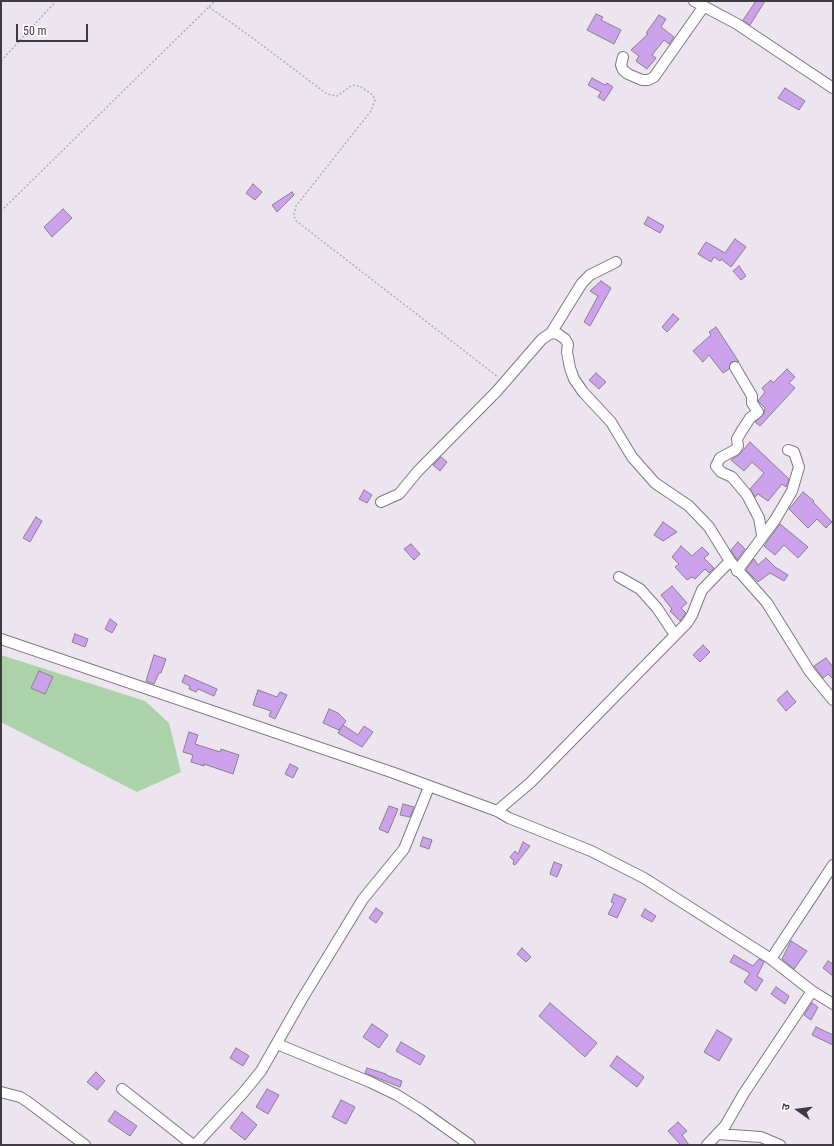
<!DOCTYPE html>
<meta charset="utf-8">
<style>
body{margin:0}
#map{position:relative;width:834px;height:1146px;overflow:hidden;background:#ece4ee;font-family:"Roboto Condensed","Noto Sans Devanagari",sans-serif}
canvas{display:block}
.frame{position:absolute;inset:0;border:2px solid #3f3c40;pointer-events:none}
.north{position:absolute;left:778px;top:1090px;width:40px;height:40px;-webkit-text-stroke:3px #fff;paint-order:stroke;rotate:284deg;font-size:11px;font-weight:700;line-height:16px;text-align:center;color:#3f3c40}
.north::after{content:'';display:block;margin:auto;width:14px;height:18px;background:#3f3c40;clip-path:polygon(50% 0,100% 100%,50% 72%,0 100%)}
.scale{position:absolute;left:16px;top:24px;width:72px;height:18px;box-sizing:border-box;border:2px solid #3f3c40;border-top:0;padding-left:5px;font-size:12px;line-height:14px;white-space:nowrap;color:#3f3c40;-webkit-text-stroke:3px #fff;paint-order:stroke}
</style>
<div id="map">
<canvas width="834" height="1146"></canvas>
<div class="frame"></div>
<div class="north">उ</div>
<div class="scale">50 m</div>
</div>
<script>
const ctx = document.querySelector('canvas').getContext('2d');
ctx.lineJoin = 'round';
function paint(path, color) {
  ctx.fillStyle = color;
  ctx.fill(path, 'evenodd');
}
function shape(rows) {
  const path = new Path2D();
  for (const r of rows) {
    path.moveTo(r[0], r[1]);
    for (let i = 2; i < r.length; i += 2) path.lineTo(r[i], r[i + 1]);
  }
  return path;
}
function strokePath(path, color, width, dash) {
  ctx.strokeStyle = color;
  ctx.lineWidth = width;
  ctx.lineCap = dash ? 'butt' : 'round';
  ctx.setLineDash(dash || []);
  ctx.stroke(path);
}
const green = shape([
 [1,655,145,701,169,723,181,772,137,792,1,722]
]);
const building = shape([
 [756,1,765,1,750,25,743,20,756,1],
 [596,14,603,17,601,20,621,30,614,44,587,30,596,14],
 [659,15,666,19,661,27,674,37,669,44,664,40,652,55,656,58,647,69,636,61,639,56,631,50,648,34,646,33,659,15],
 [592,78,605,85,607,83,613,87,604,101,598,97,601,92,588,85,592,78],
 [785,88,805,101,799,110,778,98,785,88],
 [253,184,262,192,255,200,246,193,253,184],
 [292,192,294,195,277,212,272,205,292,192],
 [63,209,72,218,52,237,44,227,63,209],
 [648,217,664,226,660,233,644,224,648,217],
 [735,239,746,247,731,267,721,259,720,261,714,257,711,262,698,254,706,242,725,253,735,239],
 [739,266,746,276,741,280,733,271,739,266],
 [601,281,611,288,590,326,584,322,598,296,590,291,601,281],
 [673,314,679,319,667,332,662,327,673,314],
 [716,327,739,362,731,362,729,369,723,373,709,355,703,362,693,351,711,335,709,332,716,327],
 [787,369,795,377,789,383,795,388,760,426,755,422,764,414,765,408,758,401,765,392,762,388,771,380,773,383,787,369],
 [596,373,606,382,599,389,589,380,596,373],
 [750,442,789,479,786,487,782,484,768,501,758,494,755,497,750,489,764,473,752,462,744,471,731,460,740,454,750,442],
 [441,457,447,462,440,471,433,465,441,457],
 [364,490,372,495,367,503,359,499,364,490],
 [803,492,814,501,813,502,832,522,826,528,817,519,808,528,789,509,803,492],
 [36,517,42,521,30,542,23,538,36,517],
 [663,522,677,532,663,541,654,535,663,522],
 [780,524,808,547,798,558,784,545,775,555,764,546,780,524],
 [738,542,745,549,737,560,731,550,738,542],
 [411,544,420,554,414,560,404,549,411,544],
 [681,546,692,556,702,547,709,554,704,558,714,568,709,573,705,569,695,579,692,577,687,580,675,567,679,564,672,557,681,546],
 [766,558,775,567,788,575,784,581,770,573,758,582,746,570,754,559,758,565,766,558],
 [672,586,687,603,681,608,686,613,680,621,670,611,672,609,661,595,672,586],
 [110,619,117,624,112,633,105,629,110,619],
 [75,634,88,639,85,647,72,642,75,634],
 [703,645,710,652,700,662,693,655,703,645],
 [154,655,166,659,161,673,159,673,154,684,146,681,154,655],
 [826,658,833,667,833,679,828,674,823,678,814,666,826,658],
 [39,671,53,677,45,694,31,688,39,671],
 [185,675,217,689,214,696,198,689,196,692,189,689,190,686,182,682,185,675],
 [258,690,277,697,280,692,287,695,275,719,269,716,271,711,253,705,258,690],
 [787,691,796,702,786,711,777,700,787,691],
 [329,709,338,713,346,721,339,730,323,723,329,709],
 [343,725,358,735,364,726,373,732,362,747,338,733,343,725],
 [189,732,198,735,195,744,220,752,221,749,239,755,233,774,204,764,204,766,191,762,193,755,183,752,189,732],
 [290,764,298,768,293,778,285,774,290,764],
 [403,804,414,807,410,817,400,815,403,804],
 [389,806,398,809,388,833,379,829,389,806],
 [423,837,432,840,429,849,420,846,423,837],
 [523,842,530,846,515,865,513,864,514,861,510,857,515,851,518,854,523,842],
 [554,862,562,865,557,877,550,874,554,862],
 [614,894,626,899,617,918,608,914,614,903,611,902,614,894],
 [376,908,383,913,376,923,369,918,376,908],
 [645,909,656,916,652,922,641,916,645,909],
 [791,941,807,951,794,969,782,959,791,941],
 [522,948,531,957,526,962,517,954,522,948],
 [734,955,753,966,759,959,764,962,757,976,763,980,756,991,744,982,750,973,730,962,734,955],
 [828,961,833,964,833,976,823,968,828,961],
 [776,987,789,996,785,1004,771,994,776,987],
 [550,1003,597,1043,585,1057,539,1016,550,1003],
 [812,1003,818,1007,811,1020,804,1015,812,1003],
 [372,1024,388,1035,379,1048,363,1037,372,1024],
 [816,1027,833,1035,833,1045,812,1035,816,1027],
 [717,1030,732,1039,719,1061,704,1052,717,1030],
 [401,1042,425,1056,420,1065,396,1051,401,1042],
 [236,1048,249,1056,243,1066,230,1058,236,1048],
 [617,1056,644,1077,637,1087,610,1066,617,1056],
 [367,1068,386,1074,386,1075,402,1081,400,1087,365,1073,367,1068],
 [96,1072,105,1081,97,1090,87,1082,96,1072],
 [267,1089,279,1095,268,1114,256,1107,267,1089],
 [341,1100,355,1107,346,1124,332,1117,341,1100],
 [115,1111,137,1126,130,1136,108,1121,115,1111],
 [242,1112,257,1125,245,1140,230,1128,242,1112],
 [678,1122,687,1131,682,1135,689,1145,681,1145,668,1131,678,1122]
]);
const path = shape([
 [209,7,254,39,327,94,337,96,351,86,355,85,361,87,373,95,375,100,371,111,296,206,294,214,295,220,498,377],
 [1,61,56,1],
 [1,211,215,1]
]);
const minor = shape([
 [694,1,737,24,833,88],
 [623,57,621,65,623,70,628,74,642,80,648,80,654,77,704,6],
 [551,333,582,283,590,275,616,262],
 [735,367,752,396,752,403,758,412,750,418,741,432,737,439,738,446,735,450,720,458,716,466,721,472,732,477,747,495,759,518,762,535],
 [381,502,399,494,418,471,497,391,542,339,551,333,558,334,565,339,568,344,567,352,570,368,574,379,583,392,611,422,632,457,655,483,689,506,709,527,730,561,767,603,810,672,833,700],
 [737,571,775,520,792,491,799,467,794,452,788,450],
 [619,577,640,589,657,608,675,635],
 [1,639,394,773,497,811,509,818,591,851,644,878,771,959,812,991,833,1004],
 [497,811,530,783,687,623,692,615,702,590,730,561],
 [771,959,833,865],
 [277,1044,370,1082,397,1095,421,1110,470,1145],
 [122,1089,193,1145],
 [1,1092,20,1097,28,1102,85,1145],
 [717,1134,761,1137,780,1145],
 [195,1145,243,1093,261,1071,302,999,363,899,404,849,429,787],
 [707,1145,725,1126,744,1093,812,991]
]);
paint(green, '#abd2a9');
paint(building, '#cda2ec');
strokePath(building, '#87818b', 1);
strokePath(minor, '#807882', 12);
strokePath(path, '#b4aeb6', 1.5, [2, 2]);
strokePath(minor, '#fff', 10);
</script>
